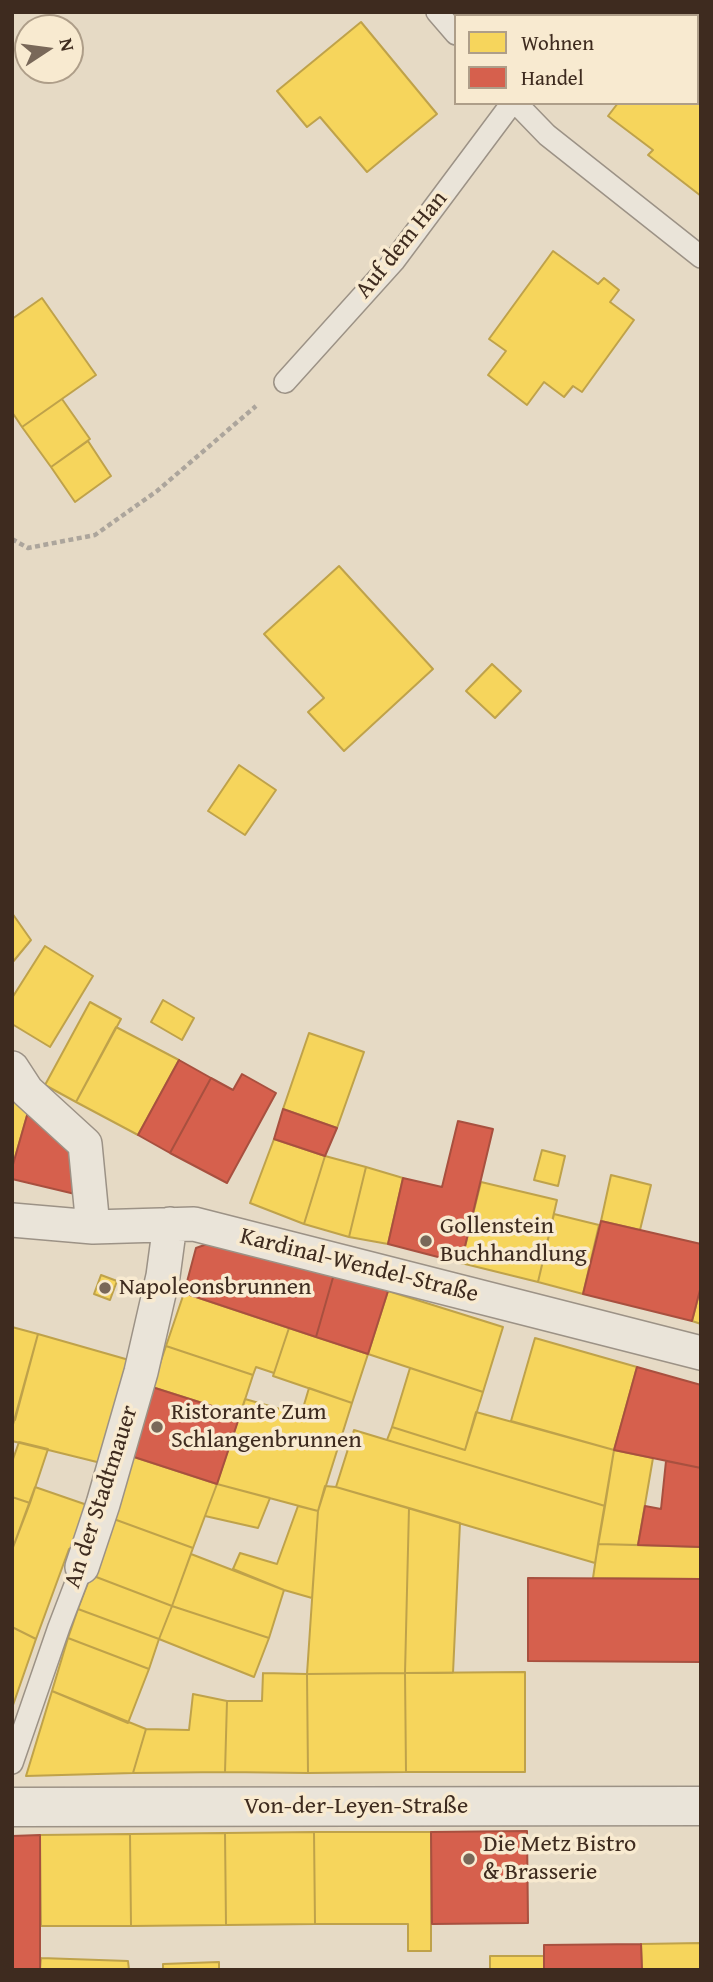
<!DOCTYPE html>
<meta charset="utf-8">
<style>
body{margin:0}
#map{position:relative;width:713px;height:1982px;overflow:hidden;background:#e6dac5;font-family:"Gentium Book Plus",serif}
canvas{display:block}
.frame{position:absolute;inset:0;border:14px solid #3e2b1f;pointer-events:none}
.legend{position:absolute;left:454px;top:14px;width:245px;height:91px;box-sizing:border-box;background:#f8ead0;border:2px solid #ae9e89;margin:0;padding:9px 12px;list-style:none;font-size:21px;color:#3e2b1f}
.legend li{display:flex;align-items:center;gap:14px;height:35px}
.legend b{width:35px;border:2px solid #ae9e89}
.north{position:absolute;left:14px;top:14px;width:70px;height:70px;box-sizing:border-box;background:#f8ead0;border:2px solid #ae9e89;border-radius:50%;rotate:77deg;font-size:19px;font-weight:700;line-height:28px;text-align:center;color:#3e2b1f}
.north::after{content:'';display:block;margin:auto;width:24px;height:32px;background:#796859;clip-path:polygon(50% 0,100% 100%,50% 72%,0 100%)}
</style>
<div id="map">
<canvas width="713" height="1982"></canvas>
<div class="frame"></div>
<ul class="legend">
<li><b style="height:19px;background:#f6d55c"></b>Wohnen</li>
<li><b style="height:19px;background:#d6604d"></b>Handel</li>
</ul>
<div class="north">N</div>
</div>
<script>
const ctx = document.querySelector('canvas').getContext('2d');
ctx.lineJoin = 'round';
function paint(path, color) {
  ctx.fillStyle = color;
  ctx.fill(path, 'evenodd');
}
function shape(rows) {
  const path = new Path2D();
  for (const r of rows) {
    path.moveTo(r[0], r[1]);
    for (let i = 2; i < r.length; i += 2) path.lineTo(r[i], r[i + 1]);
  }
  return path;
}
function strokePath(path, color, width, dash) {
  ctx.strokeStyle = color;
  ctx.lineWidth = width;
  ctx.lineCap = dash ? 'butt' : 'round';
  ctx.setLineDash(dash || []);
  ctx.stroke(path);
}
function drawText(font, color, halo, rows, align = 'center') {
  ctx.font = font + ' "Gentium Book Plus",serif';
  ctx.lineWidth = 7;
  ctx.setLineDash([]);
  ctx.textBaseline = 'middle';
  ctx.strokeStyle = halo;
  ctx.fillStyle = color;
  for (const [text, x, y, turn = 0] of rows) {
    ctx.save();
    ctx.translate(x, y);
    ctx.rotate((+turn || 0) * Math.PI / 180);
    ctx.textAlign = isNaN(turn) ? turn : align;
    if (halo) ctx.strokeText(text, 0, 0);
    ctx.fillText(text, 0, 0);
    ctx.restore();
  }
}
const homes = shape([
 [361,22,437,114,367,172,320,117,307,127,277,91,361,22],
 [697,83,701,86,701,196,648,155,653,150,608,116,618,103,697,103,697,83],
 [553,251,598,284,604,278,619,290,610,302,634,320,582,392,573,386,564,397,544,382,527,405,488,375,506,351,489,339,553,251],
 [42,298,96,375,22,427,12,412,12,319,42,298],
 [62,399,90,439,51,467,22,427,62,399],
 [88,441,111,476,75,502,51,467,88,441],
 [339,566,433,669,344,751,308,712,324,698,264,634,339,566],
 [492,664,521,691,495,718,466,691,492,664],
 [239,765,276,790,245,835,208,811,239,765],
 [12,913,31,940,12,963,12,913],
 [45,946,93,976,50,1047,12,1024,12,998,45,946],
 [163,1000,194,1018,182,1040,151,1022,163,1000],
 [90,1002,121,1019,76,1102,45,1085,90,1002],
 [116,1027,179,1060,138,1135,76,1102,116,1027],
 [309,1033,364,1052,337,1128,283,1109,309,1033],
 [12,1098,30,1105,12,1168,12,1098],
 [274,1139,325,1156,304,1224,250,1203,274,1139],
 [542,1150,565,1156,558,1186,534,1180,542,1150],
 [325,1156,366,1167,349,1237,304,1224,325,1156],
 [366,1167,403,1178,388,1244,349,1237,366,1167],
 [611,1175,651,1185,640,1230,601,1221,611,1175],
 [481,1182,557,1200,538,1282,461,1263,481,1182],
 [554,1214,599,1225,583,1294,538,1282,554,1214],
 [101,1275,117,1281,110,1300,94,1294,101,1275],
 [701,1286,701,1324,692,1321,701,1286],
 [388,1291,503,1327,483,1392,368,1354,388,1291],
 [184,1293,289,1328,274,1373,256,1367,253,1375,166,1346,184,1293],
 [12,1327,38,1334,15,1420,12,1420,12,1327],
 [289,1328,368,1354,352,1403,273,1376,289,1328],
 [38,1334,129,1360,101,1463,12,1441,12,1428,38,1334],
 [535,1338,637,1367,614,1450,511,1421,535,1338],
 [166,1346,253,1375,240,1415,152,1387,166,1346],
 [410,1368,483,1392,465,1450,392,1427,410,1368],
 [309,1388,352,1403,318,1511,217,1484,245,1399,301,1415,309,1388],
 [476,1412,614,1450,605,1506,387,1440,392,1427,465,1450,476,1412],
 [354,1430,605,1506,595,1563,336,1487,354,1430],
 [19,1442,48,1449,30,1503,12,1497,12,1462,19,1442],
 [614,1450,653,1458,638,1545,598,1544,614,1450],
 [131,1456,217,1484,193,1548,111,1518,131,1456],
 [217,1484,270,1498,258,1528,205,1516,217,1484],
 [325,1486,336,1487,409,1508,405,1673,307,1674,318,1511,325,1486],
 [35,1487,93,1507,76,1551,69,1549,36,1639,12,1627,12,1550,35,1487],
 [12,1497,30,1503,12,1550,12,1497],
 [298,1506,318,1511,312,1598,284,1590,233,1569,240,1553,277,1564,298,1506],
 [409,1508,460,1523,453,1673,405,1673,409,1508],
 [111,1518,193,1548,172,1606,91,1575,111,1518],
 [598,1544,701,1547,701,1579,593,1578,598,1544],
 [191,1554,284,1590,269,1638,172,1606,191,1554],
 [91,1575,172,1606,159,1639,78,1609,91,1575],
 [172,1606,269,1638,254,1677,159,1639,172,1606],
 [78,1609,159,1639,149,1669,68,1638,78,1609],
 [12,1627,36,1639,12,1708,12,1627],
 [68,1638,149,1669,128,1723,52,1691,68,1638],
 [525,1672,525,1772,406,1772,405,1673,525,1672],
 [263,1673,307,1674,308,1773,225,1772,227,1701,262,1701,263,1673],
 [405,1673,406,1772,308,1773,307,1674,405,1673],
 [52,1691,146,1729,133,1773,26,1776,52,1691],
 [193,1694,227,1701,225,1772,133,1773,146,1729,189,1730,193,1694],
 [314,1832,315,1924,226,1925,225,1833,314,1832],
 [314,1832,431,1832,431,1951,408,1951,408,1924,315,1924,314,1832],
 [225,1833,226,1925,131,1926,130,1834,225,1833],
 [130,1834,131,1926,41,1926,40,1835,130,1834],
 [701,1943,701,1970,642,1970,641,1944,701,1943],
 [490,1956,544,1956,544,1970,490,1970,490,1956],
 [41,1958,128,1961,129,1970,40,1970,41,1958],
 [219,1962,219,1970,163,1970,163,1964,219,1962]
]);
const shops = shape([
 [179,1060,211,1078,170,1153,138,1135,179,1060],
 [242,1074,276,1093,227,1183,170,1153,211,1078,233,1090,242,1074],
 [30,1105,83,1158,75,1194,12,1179,12,1168,30,1105],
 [283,1109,337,1128,325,1156,274,1139,283,1109],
 [458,1121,493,1129,461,1263,388,1244,403,1178,442,1187,458,1121],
 [601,1221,701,1244,701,1286,692,1321,583,1294,601,1221],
 [221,1239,334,1274,316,1337,184,1293,196,1248,221,1239],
 [334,1274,388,1291,368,1354,316,1337,334,1274],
 [637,1367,701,1385,701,1468,614,1450,637,1367],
 [152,1387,240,1415,217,1484,131,1456,152,1387],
 [666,1461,701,1468,701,1547,638,1545,645,1506,661,1509,666,1461],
 [528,1578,701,1579,701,1662,528,1661,528,1578],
 [527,1831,528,1923,432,1924,431,1832,527,1831],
 [40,1835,40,1970,12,1970,12,1836,40,1835],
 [641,1944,642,1970,544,1970,544,1945,641,1944]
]);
const path = shape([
 [12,539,28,548,95,535,157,491,256,406]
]);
const service = shape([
 [437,12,456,34],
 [582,16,585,12],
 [516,103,547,135,701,257],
 [285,382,394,261,512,103],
 [12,1763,59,1627,82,1567]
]);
const pedestrian = shape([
 [12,1068,27,1091,85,1144,93,1227],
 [12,1220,93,1227,194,1224,701,1353],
 [82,1567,103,1504,141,1372,163,1276,170,1224]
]);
const minor = shape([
 [12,1807,701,1806]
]);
const markers = [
 [426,1241,7,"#796859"],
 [105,1288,7,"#796859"],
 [157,1427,7,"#796859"],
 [469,1859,7,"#796859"]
];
const streetNames = [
 ["Auf dem Han",402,245,-51],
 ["Kardinal-Wendel-Straße",359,1266,14],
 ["An der Stadtmauer",102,1497,-72],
 ["Von-der-Leyen-Straße",356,1807]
];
const poiNames = [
 ["Gollenstein",440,1227],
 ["Buchhandlung",440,1255],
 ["Napoleonsbrunnen",119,1288],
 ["Ristorante Zum",171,1413],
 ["Schlangenbrunnen",171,1441],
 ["Die Metz Bistro",483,1845],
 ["& Brasserie",483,1873]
];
paint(homes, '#f6d55c');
strokePath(homes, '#bfa24a', 2);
paint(shops, '#d6604d');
strokePath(shops, '#a8503f', 2);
strokePath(service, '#9c9286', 24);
strokePath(pedestrian, '#9c9286', 36);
strokePath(minor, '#9c9286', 41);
strokePath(path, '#aca59c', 4.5, [5, 3.5]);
strokePath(service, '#eae4d9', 21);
strokePath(pedestrian, '#eae4d9', 33);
strokePath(minor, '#eae4d9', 38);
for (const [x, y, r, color] of markers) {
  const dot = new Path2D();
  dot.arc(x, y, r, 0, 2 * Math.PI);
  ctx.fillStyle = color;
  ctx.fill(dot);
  strokePath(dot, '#f8ead0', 2.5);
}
drawText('24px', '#3e2b1f', '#f8ead0', streetNames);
drawText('24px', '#3e2b1f', '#f8ead0', poiNames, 'left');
</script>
